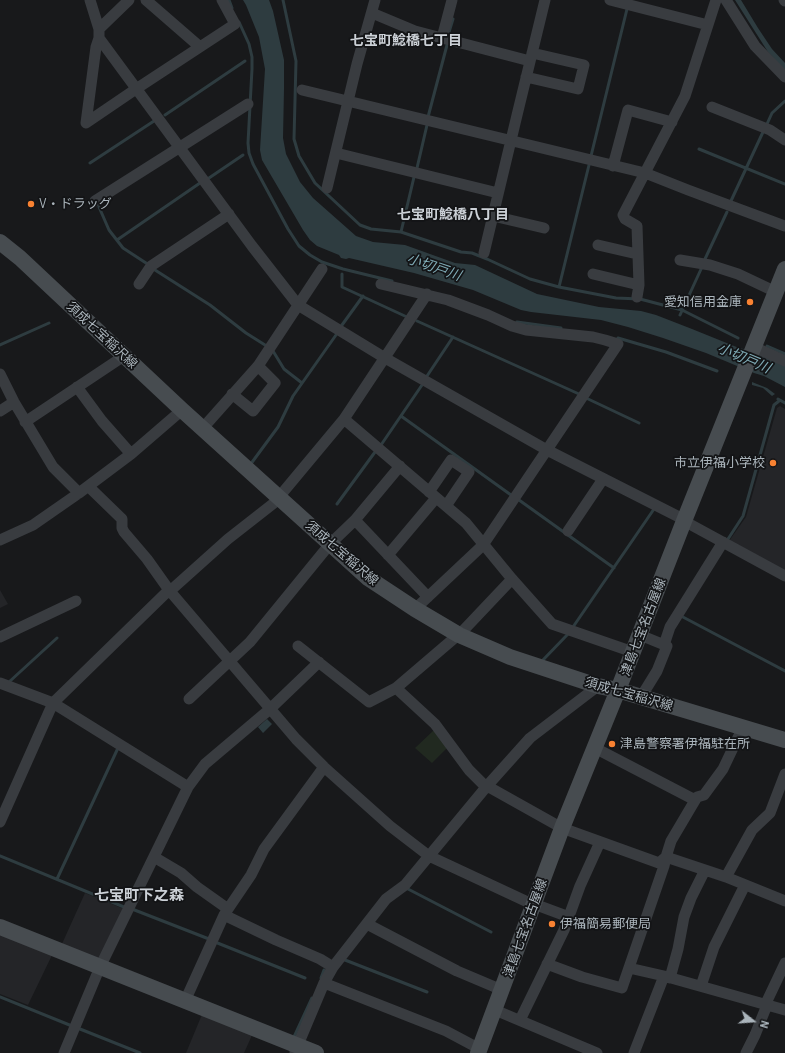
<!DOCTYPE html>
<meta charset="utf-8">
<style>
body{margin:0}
#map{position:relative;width:785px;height:1053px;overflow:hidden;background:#18191b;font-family:Barlow,sans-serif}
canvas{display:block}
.north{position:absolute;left:733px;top:1001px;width:40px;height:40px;-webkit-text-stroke:3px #131416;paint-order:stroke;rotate:107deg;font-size:11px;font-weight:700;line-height:16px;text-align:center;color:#aab4bb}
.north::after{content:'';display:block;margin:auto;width:14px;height:18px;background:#aab4bb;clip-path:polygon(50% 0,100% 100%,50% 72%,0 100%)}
</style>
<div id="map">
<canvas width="785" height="1053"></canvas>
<div class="north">N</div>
</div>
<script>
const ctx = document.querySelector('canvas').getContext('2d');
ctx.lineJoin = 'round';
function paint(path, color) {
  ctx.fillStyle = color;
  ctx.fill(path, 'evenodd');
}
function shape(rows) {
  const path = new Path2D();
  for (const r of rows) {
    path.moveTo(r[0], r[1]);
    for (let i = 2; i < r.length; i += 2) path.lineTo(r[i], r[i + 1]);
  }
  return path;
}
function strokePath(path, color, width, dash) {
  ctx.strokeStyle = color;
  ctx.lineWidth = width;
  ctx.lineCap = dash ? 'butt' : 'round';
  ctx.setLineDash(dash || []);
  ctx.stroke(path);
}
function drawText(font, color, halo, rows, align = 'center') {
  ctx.font = font + ' Barlow,"Noto Sans JP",sans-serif';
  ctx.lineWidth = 3.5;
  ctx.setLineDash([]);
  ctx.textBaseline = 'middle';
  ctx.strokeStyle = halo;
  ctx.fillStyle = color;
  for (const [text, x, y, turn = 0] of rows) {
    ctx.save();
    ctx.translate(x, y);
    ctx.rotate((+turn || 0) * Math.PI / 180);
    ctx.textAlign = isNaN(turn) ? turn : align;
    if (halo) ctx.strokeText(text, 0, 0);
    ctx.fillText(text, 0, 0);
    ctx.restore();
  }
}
const built = shape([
 [780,406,785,409,785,571,729,541,746,517,777,408],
 [0,590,8,604,0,608],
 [85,893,124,909,101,960,61,946],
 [0,933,53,953,28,1005,0,994],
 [203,1012,253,1033,244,1053,186,1053]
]);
const green = shape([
 [434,730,447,748,432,763,415,748]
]);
const water = shape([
 [243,0,269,0,273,11,284,60,284,89,283,138,286,154,300,182,313,198,356,236,373,242,405,245,455,263,475,265,537,294,599,307,641,311,656,315,692,329,739,348,761,353,785,365,785,387,764,376,754,373,706,353,663,338,628,327,601,320,531,312,521,310,473,290,414,273,349,258,346,259,341,258,339,255,317,246,310,240,303,230,262,160,260,150,265,69,259,37,246,5],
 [735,0,741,0,758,28,772,49,785,63,785,71,768,52],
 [752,382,767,388,775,394,772,396,763,388,752,385],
 [267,719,272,724,263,733,258,727]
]);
const stream = shape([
 [229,0,232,8],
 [283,0,296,61,294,139,299,156,315,183,360,225,371,229,401,232,461,252,472,253,487,259,530,279,559,287,616,298,640,299,682,310,738,338],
 [239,22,249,44,252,57,252,69,248,143,249,153,253,164,288,229,299,246,310,255,322,262,343,269,392,281],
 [449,32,453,19],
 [165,115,245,61],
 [428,117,447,45],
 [767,124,772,113,785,101],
 [699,149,785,184],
 [591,156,627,9],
 [90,163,154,121],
 [417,168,427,125],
 [209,178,243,155],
 [730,203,763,132],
 [99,207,109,230,123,248,146,263],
 [401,232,414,177],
 [117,240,200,183],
 [705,259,727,212],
 [155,270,210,305,246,333,265,345],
 [342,274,342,287,407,317],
 [559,287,589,165],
 [680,315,702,267],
 [417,321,579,394],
 [517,322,561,328],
 [342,325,363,296],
 [618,338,666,352,717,371],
 [0,345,49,323],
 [767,346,785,354],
 [273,351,284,369,302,383],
 [427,376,453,337],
 [586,398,639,423],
 [778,399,785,403],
 [401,416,511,495],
 [381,445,422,385],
 [250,465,278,427,293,396,336,335],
 [519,500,614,568],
 [337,504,375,452],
 [728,539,743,516,774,405,779,401],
 [681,616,785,671],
 [573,627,654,509],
 [542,661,568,634],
 [9,682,57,638],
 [0,856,124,907],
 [57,879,118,748],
 [408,889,491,932],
 [132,909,209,939],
 [215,942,305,978],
 [345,960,427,992],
 [321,978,324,970],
 [0,997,72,1026],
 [80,1029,140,1053],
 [294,1037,312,998]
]);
const street = shape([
 [90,0,99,29,99,38,252,246,298,305,385,358,547,450,685,520],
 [146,0,200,47],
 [610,0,708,25],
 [726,0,755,46,785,77],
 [784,0,785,1],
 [372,13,415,31,530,61],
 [99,29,129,0],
 [99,38,96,47,86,123,136,89,235,24,222,0],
 [442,38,452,0],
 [526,77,578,89,584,65,532,53],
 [302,90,645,173,688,190,785,226],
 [712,107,770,130,785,140],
 [336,153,498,193],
 [613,166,628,110,672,122],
 [327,188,357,64,375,0],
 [95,201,248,104],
 [493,216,544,228],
 [598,245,637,254],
 [484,253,518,111,545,0],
 [680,260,710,265,738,274,776,292],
 [593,274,639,285],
 [139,284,151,266,229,214],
 [381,284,448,300,488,315,512,326,526,330,593,337,605,340,618,344,483,545,415,609],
 [637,297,639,285,637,226,625,219,623,215,685,96,716,0],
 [754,347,785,361],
 [0,374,14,402,53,467,79,493],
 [77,387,102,421,131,454],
 [232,394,253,411,275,383,258,366],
 [0,411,14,402],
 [344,419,466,523,512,579,552,624,633,652],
 [25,422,124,356],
 [202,429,258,366,322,269],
 [88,486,122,519,122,528,124,532,147,559,169,590,296,739,324,767,390,826,429,856,534,905],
 [429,492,451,460,469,472,446,506],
 [355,520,428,597],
 [684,521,785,576],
 [568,531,603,479],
 [0,540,33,525,79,493,131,454,182,410],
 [388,555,436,498],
 [170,591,228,539,274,503,344,419,427,294],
 [459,635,512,579],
 [640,635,667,646,657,671,641,697],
 [0,637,76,601],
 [664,645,670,627,723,542],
 [298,646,369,702,396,688,458,635],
 [0,683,53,703,188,787],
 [396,688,435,724,469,770,486,787],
 [189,699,250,642,330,544,355,520,400,466],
 [595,748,695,800],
 [487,786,562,828,659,863,666,857,726,877,785,901],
 [0,822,53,703,169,590],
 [154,857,181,873,197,887,228,909,224,915,185,1001],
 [726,877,752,830,770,813,785,774],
 [534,904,569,917],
 [228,909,251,875,264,849,324,767],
 [224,915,276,940,320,959,333,967],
 [367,924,457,971,502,990],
 [547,964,582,977,622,988,664,866,666,857,671,841,697,797,704,795,723,769,743,727],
 [629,968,664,976],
 [670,978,678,949,684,917,691,898,705,870],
 [324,983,446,1031,480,1049],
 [701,986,714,947,745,885],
 [495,1010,597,1053],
 [520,1020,564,930,580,886,600,842],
 [295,1052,324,983,333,967,386,899,405,885,487,786,530,738,598,686],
 [64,1053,100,967,188,787,205,764,270,709,319,662],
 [634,1053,664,976,785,1010],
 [746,1053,755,1035,767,1005,767,1001,785,963]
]);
const secondary = shape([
 [0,242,20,258,182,410,368,578,415,609,459,635,510,657,598,686,618,690,785,740],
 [0,927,316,1053],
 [478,1053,562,828,618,690,684,521,785,269]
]);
const markers = [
 [31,204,4,"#f98232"],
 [750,302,4,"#f98232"],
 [773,463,4,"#f98232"],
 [612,744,4,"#f98232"],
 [552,924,4,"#f98232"]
];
const poiNames = [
 ["V・ドラッグ",39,204],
 ["愛知信用金庫",742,302,"right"],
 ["市立伊福小学校",765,463,"right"],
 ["津島警察署伊福駐在所",620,744],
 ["伊福簡易郵便局",560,924]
];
const streetNames = [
 ["須成七宝稲沢線",102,335,43],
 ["須成七宝稲沢線",342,553,41],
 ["津島七宝名古屋線",643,627,-69],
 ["須成七宝稲沢線",629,694,16],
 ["津島七宝名古屋線",525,928,-70]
];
const neighbourhoodNames = [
 ["七宝町鯰橋七丁目",406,40],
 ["七宝町鯰橋八丁目",453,214]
];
const waterNames = [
 ["小切戸川",434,267,19],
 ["小切戸川",744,358,23]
];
const quarterNames = [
 ["七宝町下之森",139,895]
];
paint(built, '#242528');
paint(green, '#212920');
paint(water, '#2e3c40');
strokePath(stream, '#2e3c40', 3);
strokePath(street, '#393c40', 11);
strokePath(secondary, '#474c50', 16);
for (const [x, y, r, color] of markers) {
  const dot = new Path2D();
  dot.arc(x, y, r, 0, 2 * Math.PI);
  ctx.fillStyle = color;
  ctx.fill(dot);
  strokePath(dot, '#131416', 1.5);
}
drawText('13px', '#aab4bb', '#131416', poiNames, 'left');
drawText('13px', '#aab4bb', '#131416', streetNames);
drawText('bold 14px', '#ccd1d7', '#131416', neighbourhoodNames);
drawText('italic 14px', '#80acb7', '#131416', waterNames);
drawText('bold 15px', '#ccd1d7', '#131416', quarterNames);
</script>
